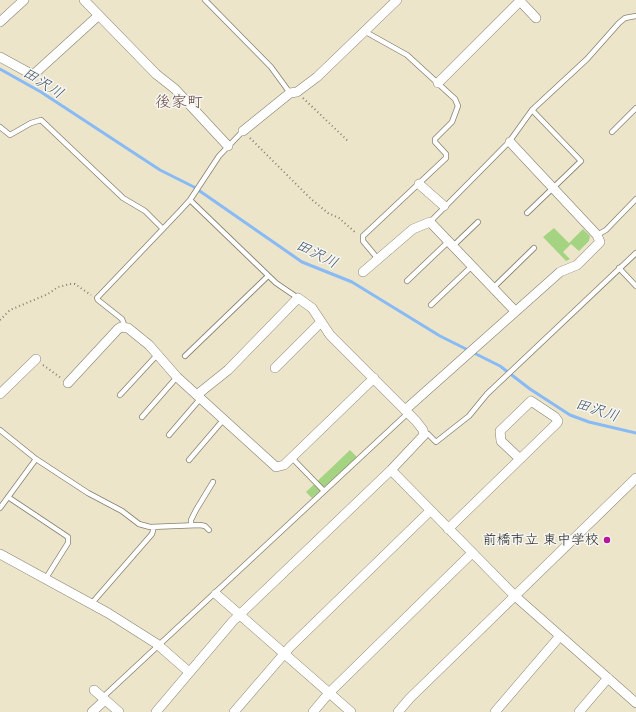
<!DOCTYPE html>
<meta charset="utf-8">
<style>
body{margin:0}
canvas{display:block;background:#ede5c9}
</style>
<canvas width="636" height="712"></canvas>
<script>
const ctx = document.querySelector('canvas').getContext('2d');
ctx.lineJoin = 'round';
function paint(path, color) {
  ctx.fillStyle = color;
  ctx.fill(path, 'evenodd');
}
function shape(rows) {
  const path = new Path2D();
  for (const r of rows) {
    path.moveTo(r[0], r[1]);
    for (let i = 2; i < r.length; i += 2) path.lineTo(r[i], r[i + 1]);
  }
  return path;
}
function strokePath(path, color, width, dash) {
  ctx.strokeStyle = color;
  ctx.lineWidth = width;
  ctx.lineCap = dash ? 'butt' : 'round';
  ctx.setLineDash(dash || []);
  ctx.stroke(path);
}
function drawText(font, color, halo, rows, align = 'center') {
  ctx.font = font + ' Mali,"Klee One",sans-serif';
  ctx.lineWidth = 3;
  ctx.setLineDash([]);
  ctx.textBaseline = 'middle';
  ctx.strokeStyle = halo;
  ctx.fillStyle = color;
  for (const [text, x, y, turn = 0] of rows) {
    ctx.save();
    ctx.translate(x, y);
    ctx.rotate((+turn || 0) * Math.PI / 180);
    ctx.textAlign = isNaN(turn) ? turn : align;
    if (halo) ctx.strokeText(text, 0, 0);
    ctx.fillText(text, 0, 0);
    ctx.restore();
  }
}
const green = shape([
 [554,228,569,243,583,229,590,236,589,241,579,251,571,244,563,252,570,259,566,261,543,237],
 [350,450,357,457,312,498,306,492]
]);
const stream = shape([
 [0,69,41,92,160,170,194,187,302,262,352,282,440,336,500,366,530,389,570,415,589,422,636,433]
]);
const path = shape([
 [303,98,349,142],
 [250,138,311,199,328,213,339,218,356,233],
 [0,320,10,310,48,294,58,287,70,284,75,284,91,295],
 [43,365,61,378]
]);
const service = shape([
 [205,0,271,67,290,93],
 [364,31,407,55,455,99,458,106,452,122,435,139,435,142,446,154,446,158,363,236,363,241,378,259],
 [0,127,10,135,31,123,41,120,123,198,145,211,163,229],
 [612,132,636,108],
 [190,200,276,283,298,298],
 [527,213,581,161,532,110],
 [430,222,509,142,532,110,587,59,619,23,625,18,636,16],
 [597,235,606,230,636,199],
 [453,246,478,222],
 [619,268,636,286],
 [407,281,449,241],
 [493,288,534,248],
 [431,305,472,266],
 [125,327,122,319,98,300,97,298,179,212,190,200,219,156,243,131],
 [185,356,268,276],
 [120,395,157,355],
 [142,417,177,377],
 [0,430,36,459,88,493,122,511,139,524,150,527,200,525,205,526,209,530],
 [424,433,428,434,436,442,469,416,487,394,636,253],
 [169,435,200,399],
 [292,458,324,491],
 [189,460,224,419],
 [8,497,68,537,68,543,46,578],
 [0,508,36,459],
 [191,525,191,520,196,510,213,482],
 [92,603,152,534,154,527],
 [102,698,408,413]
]);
const minor = shape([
 [84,0,156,74,175,89,228,146],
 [519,0,536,18],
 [0,22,24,0],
 [0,57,33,75,99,15],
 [438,83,520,1],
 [243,131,290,93,297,92,317,77,397,0],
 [419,184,444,206],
 [363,272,413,229,430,222,515,311],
 [275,368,320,323],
 [68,383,118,329,121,327,128,328,149,345,177,377,276,467,284,465,374,378],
 [0,394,36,359],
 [405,410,560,272,577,265,600,242,597,235,510,142],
 [391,470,515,596,636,703],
 [448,529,520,459,557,423,558,421,555,417,531,401,500,431,501,441,520,459],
 [0,554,108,613,157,644,189,672],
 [216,594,351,712],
 [94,690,119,712],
 [92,712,105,700],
 [156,712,233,621,391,470,424,435,423,430,416,421,330,335,312,308,298,298,228,370,198,394],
 [234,712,290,647,430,511],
 [313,712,329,693,472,553],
 [398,712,410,698,636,478],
 [495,712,560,636],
 [579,712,608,678]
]);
const markers = [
 [607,540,4,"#b5179e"]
];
const poiNames = [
 ["前橋市立 東中学校",599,540]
];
const waterNames = [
 ["田沢川",43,83,32],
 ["田沢川",317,254,27],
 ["田沢川",597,410,18]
];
const quarterNames = [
 ["後家町",179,102]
];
paint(green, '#a4d482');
strokePath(stream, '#88baf5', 3);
strokePath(service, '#848072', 6);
strokePath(minor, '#848072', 10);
strokePath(path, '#848072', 2, [1, 3]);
strokePath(service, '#fff', 4.5);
strokePath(minor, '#fff', 9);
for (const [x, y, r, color] of markers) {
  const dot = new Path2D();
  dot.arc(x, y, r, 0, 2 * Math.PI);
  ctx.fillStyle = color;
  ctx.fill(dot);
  strokePath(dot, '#f6f6f2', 1.5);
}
drawText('14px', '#1c1c1c', '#f6f6f2', poiNames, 'right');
drawText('italic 15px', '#425368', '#f6f6f2', waterNames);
drawText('16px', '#6a4c47', '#f6f6f2', quarterNames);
</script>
